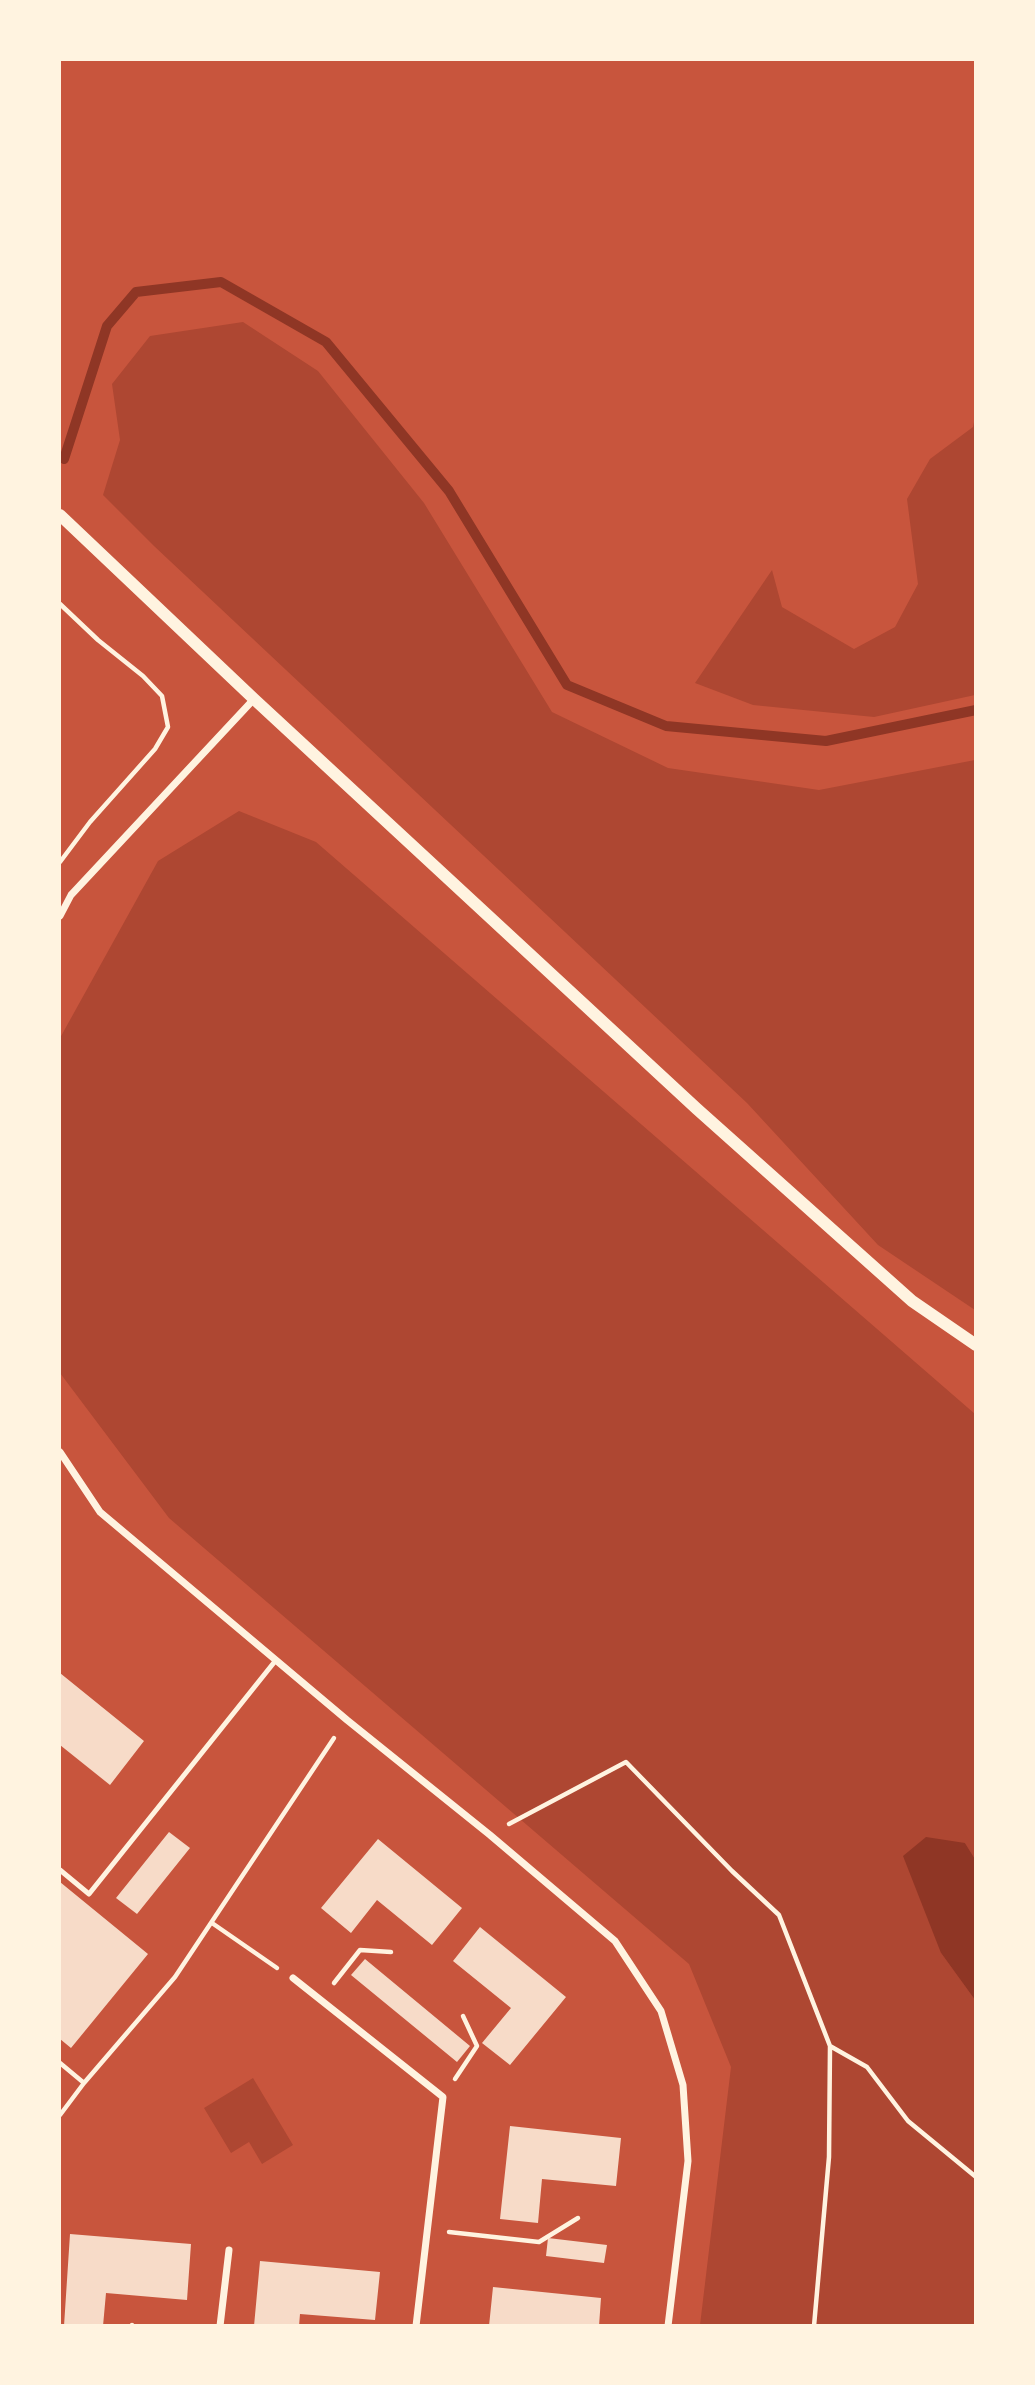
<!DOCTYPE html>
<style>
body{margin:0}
#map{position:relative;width:1035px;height:2385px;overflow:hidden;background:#c8553d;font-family:"Public Sans",sans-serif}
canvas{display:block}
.frame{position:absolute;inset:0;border:61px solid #fff3e0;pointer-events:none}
</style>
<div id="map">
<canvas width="1035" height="2385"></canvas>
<div class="frame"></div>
</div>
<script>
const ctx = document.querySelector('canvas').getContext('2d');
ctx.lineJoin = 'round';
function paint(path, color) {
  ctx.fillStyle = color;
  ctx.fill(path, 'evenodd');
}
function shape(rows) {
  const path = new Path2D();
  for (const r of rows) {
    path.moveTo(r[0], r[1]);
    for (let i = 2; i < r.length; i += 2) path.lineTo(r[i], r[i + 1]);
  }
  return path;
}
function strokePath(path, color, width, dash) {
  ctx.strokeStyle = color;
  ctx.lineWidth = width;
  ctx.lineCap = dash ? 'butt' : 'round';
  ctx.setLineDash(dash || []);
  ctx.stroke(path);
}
const green = shape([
 [243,322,318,371,424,503,552,712,668,768,819,790,975,760,975,1310,878,1245,747,1103,154,546,103,495,120,440,112,384,150,336],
 [975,417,975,695,874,717,753,705,695,683,772,570,782,607,854,649,895,627,918,584,907,499,930,459,973,427],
 [239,811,316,842,975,1414,975,1859,965,1843,941,1953,975,2000,975,2325,700,2325,731,2067,689,1964,169,1518,60,1373,60,1038,158,861],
 [253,2078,293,2145,262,2164,249,2142,231,2153,204,2108]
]);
const water = shape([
 [926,1837,965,1843,975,1859,975,2000,941,1953,903,1856]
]);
const stream = shape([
 [64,459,107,326,136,292,221,282,326,342,449,491,567,685,666,726,826,741,976,710]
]);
const building = shape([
 [60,1673,144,1741,110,1785,60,1745],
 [169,1832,190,1848,137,1914,116,1898],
 [378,1839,462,1908,432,1945,377,1900,351,1933,321,1908],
 [60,1882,148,1954,71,2048,60,2039],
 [480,1927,566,1997,510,2065,482,2043,511,2008,453,1961],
 [365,1959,470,2046,457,2062,351,1975],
 [510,2126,621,2138,616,2186,542,2179,538,2223,500,2219],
 [70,2234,191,2244,187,2300,106,2293,103,2326,64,2326],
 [548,2238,607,2245,604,2263,546,2256],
 [260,2261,380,2272,375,2320,300,2314,299,2326,254,2326],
 [493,2287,601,2298,599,2326,489,2326]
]);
const path = shape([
 [60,604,98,640,143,676,162,696,168,727,155,749,90,822,60,862],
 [509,1824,626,1762,732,1871,779,1915,830,2046,829,2157,814,2326],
 [212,1923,277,1968],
 [334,1983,360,1950,391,1952],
 [830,2046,867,2067,908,2121,976,2177],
 [60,2063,84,2083],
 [455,2079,477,2046,463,2016],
 [60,2115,84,2083,175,1977,334,1738],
 [449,2232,539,2242,578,2218],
 [132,2325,132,2326]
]);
const service = shape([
 [60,1870,89,1894,276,1660]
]);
const minor = shape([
 [60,916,71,895,254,699],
 [60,1452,100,1512,347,1720,490,1835,615,1941,661,2011,683,2085,688,2161,668,2326],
 [293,1978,443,2097,416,2326],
 [220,2326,229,2250]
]);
const tertiary = shape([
 [60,515,254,699,697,1109,912,1301,976,1345]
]);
paint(green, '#ae4732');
paint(water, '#8f3625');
strokePath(stream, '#8f3625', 10);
paint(building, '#f7dbc8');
strokePath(path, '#fff3e0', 4.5);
strokePath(service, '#fff3e0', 5);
strokePath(minor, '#fff3e0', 7);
strokePath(tertiary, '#fff3e0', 12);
</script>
